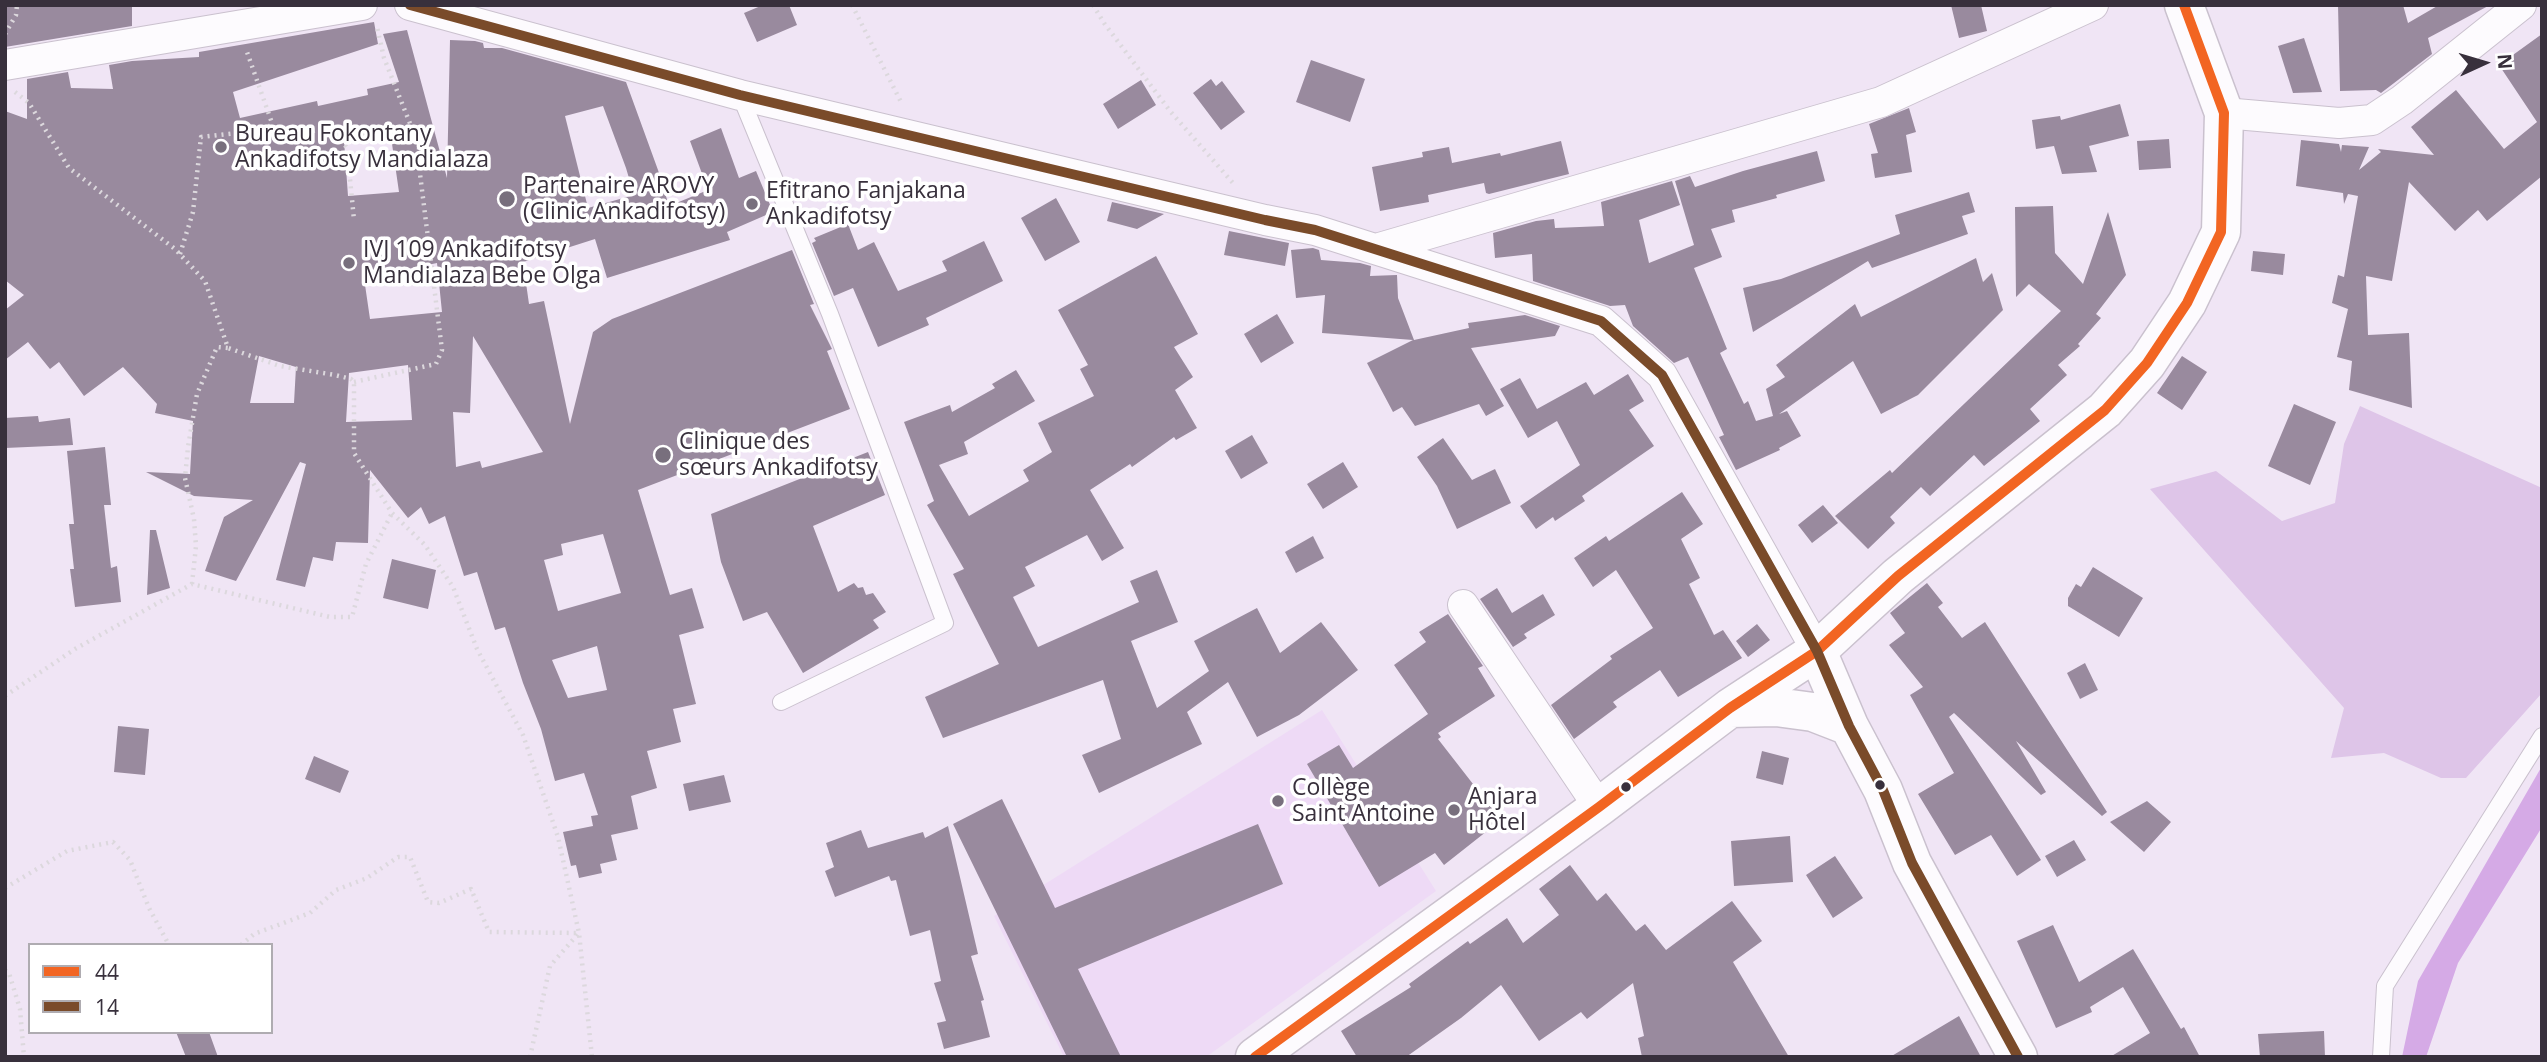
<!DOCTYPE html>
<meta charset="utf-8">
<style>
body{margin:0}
#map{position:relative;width:2547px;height:1062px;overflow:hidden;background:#f0e5f5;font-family:"Open Sans",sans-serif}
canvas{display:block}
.frame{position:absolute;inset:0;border:7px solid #38303c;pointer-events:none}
.legend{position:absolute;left:28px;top:943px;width:245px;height:91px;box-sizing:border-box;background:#fff;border:2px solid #afacb1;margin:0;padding:9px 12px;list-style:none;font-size:21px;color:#38303c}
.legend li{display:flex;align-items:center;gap:14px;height:35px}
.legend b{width:35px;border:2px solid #afacb1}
.north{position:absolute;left:2449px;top:28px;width:70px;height:70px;-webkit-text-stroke:5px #fff;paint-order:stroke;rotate:86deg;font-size:19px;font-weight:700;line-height:28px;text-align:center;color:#38303c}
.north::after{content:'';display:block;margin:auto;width:24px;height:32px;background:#38303c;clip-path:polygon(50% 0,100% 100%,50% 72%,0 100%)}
</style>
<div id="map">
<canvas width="2547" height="1062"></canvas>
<div class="frame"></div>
<ul class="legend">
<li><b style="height:9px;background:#f26522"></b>44</li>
<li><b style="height:9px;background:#7a4b2a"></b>14</li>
</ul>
<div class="north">N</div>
</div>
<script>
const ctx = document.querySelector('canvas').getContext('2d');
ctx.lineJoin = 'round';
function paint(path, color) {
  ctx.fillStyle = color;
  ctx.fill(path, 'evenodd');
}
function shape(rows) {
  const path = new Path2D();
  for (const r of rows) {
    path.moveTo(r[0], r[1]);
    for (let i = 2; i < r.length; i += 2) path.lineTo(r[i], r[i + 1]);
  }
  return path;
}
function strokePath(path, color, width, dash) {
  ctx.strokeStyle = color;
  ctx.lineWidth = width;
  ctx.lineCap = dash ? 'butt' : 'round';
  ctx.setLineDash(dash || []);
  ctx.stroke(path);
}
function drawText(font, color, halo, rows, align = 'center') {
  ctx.font = font + ' "Open Sans",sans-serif';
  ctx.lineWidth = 7;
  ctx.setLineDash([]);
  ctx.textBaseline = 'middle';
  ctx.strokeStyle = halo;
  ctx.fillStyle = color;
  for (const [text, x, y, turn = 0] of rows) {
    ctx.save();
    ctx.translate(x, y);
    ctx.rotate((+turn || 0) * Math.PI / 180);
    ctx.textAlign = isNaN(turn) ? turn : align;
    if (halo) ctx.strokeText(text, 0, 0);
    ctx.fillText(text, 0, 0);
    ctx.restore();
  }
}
const built = shape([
 [1322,710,1436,891,1206,1057,1064,1057,994,916]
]);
const green = shape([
 [2360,406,2542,488,2542,693,2466,778,2441,778,2384,753,2331,758,2344,708,2150,489,2216,471,2282,521,2335,503,2344,444]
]);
const water = shape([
 [2542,766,2542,827,2458,963,2426,1057,2402,1057,2418,981]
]);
const building = shape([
 [5,5,132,5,132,26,5,47],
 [763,5,789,5,797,25,757,42,744,13],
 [1951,5,1981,5,1987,31,1959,38],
 [2338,5,2403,5,2408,23,2439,5,2490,5,2428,38,2432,54,2381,93,2376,90,2340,91],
 [374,22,378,44,233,92,240,118,317,101,318,106,368,95,367,89,399,82,383,34,407,30,447,178,450,40,475,41,483,43,484,48,502,48,626,82,658,170,669,206,708,190,690,141,721,128,739,178,756,171,773,212,727,232,730,240,607,278,595,239,523,262,529,304,544,301,570,424,593,332,612,319,792,250,814,304,810,305,832,349,827,351,850,409,638,490,670,595,692,588,704,628,679,635,696,704,673,709,681,742,647,751,657,788,631,796,638,829,611,835,617,860,600,864,602,873,579,878,576,865,571,866,563,832,593,826,591,816,598,815,584,773,555,781,541,729,523,683,505,627,495,630,477,572,464,576,445,516,429,524,421,507,408,518,370,470,368,543,336,542,333,561,313,557,305,587,276,580,306,464,300,462,236,581,205,571,224,517,253,500,194,496,146,472,190,474,193,421,155,413,157,404,123,367,84,396,59,362,50,369,28,342,5,360,5,310,24,295,5,280,5,111,27,119,27,79,68,72,71,88,113,89,109,65,132,61,199,57,199,52],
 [603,106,626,168,634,195,588,208,565,116],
 [390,130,399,192,348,196,344,140],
 [437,263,442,312,370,319,364,278],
 [473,336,543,452,482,468,480,461,456,467,453,412,470,413],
 [259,356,296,367,294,403,250,403],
 [408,365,412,420,346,422,349,373],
 [603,534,621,593,558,611,544,560,563,555,561,544],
 [597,646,607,690,568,698,552,660],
 [2542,34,2542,176,2487,221,2478,210,2455,231,2409,182,2392,281,2366,276,2368,335,2409,333,2412,408,2349,390,2352,361,2337,357,2348,309,2332,303,2338,275,2344,277,2358,196,2348,194,2344,204,2343,193,2296,186,2301,140,2339,144,2341,152,2342,145,2369,147,2359,170,2381,152,2378,149,2434,155,2411,127,2456,90,2504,149,2537,122,2499,65],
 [2304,38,2322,92,2293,93,2278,46],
 [1311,60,1365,79,1350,122,1296,102],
 [1211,79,1216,86,1222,81,1245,112,1221,130,1193,93],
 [1141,80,1156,105,1118,129,1103,104],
 [2120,104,2129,136,2089,146,2097,172,2062,174,2054,146,2036,149,2032,120,2060,116,2061,120],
 [1909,108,1916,132,1906,135,1912,172,1875,178,1871,154,1878,153,1869,124],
 [2169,139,2171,168,2139,170,2137,141],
 [1561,141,1569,174,1489,194,1486,193,1484,183,1428,195,1429,202,1380,211,1372,167,1423,157,1422,152,1449,147,1452,163,1500,153,1501,156],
 [1817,151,1825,181,1776,195,1777,198,1732,210,1735,222,1711,229,1722,257,1694,268,1727,349,1720,353,1744,404,1748,401,1756,421,1773,416,1766,389,1785,377,1776,365,1855,304,1861,317,1976,258,1983,282,1992,273,2003,310,1918,395,1881,414,1853,361,1779,414,1787,411,1801,436,1779,448,1780,450,1736,470,1719,437,1724,435,1688,357,1674,363,1633,326,1625,305,1610,306,1533,281,1532,254,1495,258,1493,233,1536,221,1554,219,1555,228,1604,226,1601,202,1672,181,1680,205,1639,220,1649,263,1694,245,1675,181,1690,176,1695,187,1743,171],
 [1969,192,1975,212,1962,216,1968,234,1872,268,1868,261,1753,332,1743,288,1781,279,1900,234,1895,215],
 [1056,198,1080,242,1045,261,1021,218],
 [1112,202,1164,214,1137,229,1107,221],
 [2053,206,2055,253,2083,284,2108,212,2126,275,2096,314,2101,318,2078,344,2080,346,2058,365,2067,375,2030,409,2040,421,1984,466,1974,455,1930,496,1921,487,1890,517,1895,523,1868,549,1835,516,1890,470,1892,473,2061,311,2029,284,2016,297,2015,207],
 [848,224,858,250,874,242,898,291,947,271,942,261,984,241,1003,281,926,318,929,325,878,347,853,288,834,296,812,243,816,241,814,238],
 [1229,231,1289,243,1285,266,1224,255],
 [1313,248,1319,250,1321,260,1360,263,1371,266,1370,276,1397,275,1398,298,1414,340,1469,328,1468,323,1525,315,1560,326,1555,336,1471,348,1504,406,1486,416,1479,404,1415,426,1402,407,1393,412,1367,363,1413,340,1322,333,1325,295,1296,298,1291,250],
 [2253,251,2285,254,2283,275,2251,271],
 [1156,256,1198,334,1174,347,1193,377,1175,390,1197,428,1176,440,1174,437,1132,467,1130,464,1090,490,1124,548,1102,561,1087,535,1025,567,1035,586,1013,597,1038,647,1139,602,1130,581,1157,570,1178,622,1131,641,1157,708,1209,671,1194,641,1257,608,1280,653,1321,622,1358,670,1299,715,1257,737,1228,682,1187,712,1202,744,1099,793,1082,755,1121,739,1103,680,943,738,925,697,999,664,953,574,964,569,927,505,934,501,904,422,950,405,952,412,995,388,992,384,1016,370,1035,401,964,442,968,454,939,465,969,516,1029,481,1023,470,1052,452,1038,423,1094,396,1080,369,1088,365,1058,310],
 [1277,314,1294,343,1261,363,1244,334],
 [2182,356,2207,372,2182,410,2157,393],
 [1628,374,1644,401,1629,410,1654,446,1582,496,1585,501,1555,521,1553,517,1536,529,1520,506,1580,465,1557,421,1528,438,1500,389,1520,378,1537,409,1586,382,1594,395],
 [2294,404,2336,422,2310,485,2268,466],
 [38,416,39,422,70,418,73,445,5,448,5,418],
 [1252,435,1268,463,1241,479,1225,451],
 [1443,438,1472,480,1495,469,1511,503,1457,529,1437,486,1417,457],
 [105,447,111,505,104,505,111,568,117,566,121,602,75,607,70,569,74,569,69,524,74,524,67,451],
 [868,452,885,495,813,526,838,592,854,583,858,588,863,587,866,595,873,593,886,612,873,620,879,628,803,673,767,612,743,621,721,562,711,514],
 [1343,462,1358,487,1323,509,1307,484],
 [1682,492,1703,524,1681,539,1700,578,1689,584,1714,635,1723,630,1742,658,1678,697,1660,670,1613,702,1617,707,1574,739,1551,705,1612,659,1610,656,1653,628,1616,570,1593,587,1574,558,1606,536,1609,541],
 [1823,505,1838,523,1812,543,1798,525],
 [150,530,156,530,170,588,147,595],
 [1313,536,1324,558,1296,573,1285,552],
 [392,559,436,570,428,609,383,598],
 [2093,567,2143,598,2119,637,2068,606,2068,598,2076,584,2081,587],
 [1927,583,1943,603,1938,607,1962,638,1985,622,2107,812,2102,816,2016,741,2046,792,2041,795,1954,713,1949,717,2041,860,2017,876,1991,835,1955,855,1918,794,1954,773,1910,695,1923,687,1889,645,1905,633,1890,613],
 [1497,588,1512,613,1543,594,1555,615,1524,634,1527,638,1513,647,1480,599],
 [1448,614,1483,666,1478,668,1495,696,1438,733,1441,737,1438,739,1501,820,1444,865,1435,853,1379,887,1307,764,1339,745,1353,768,1428,714,1394,665,1426,642,1419,632],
 [1757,624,1770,640,1748,657,1736,641],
 [2085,663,2098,690,2080,699,2067,673],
 [118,726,149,729,145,775,114,772],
 [1762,751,1789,758,1783,785,1756,778],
 [314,756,349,771,340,793,305,779],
 [724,775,731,802,689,811,683,784],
 [1002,799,1055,908,1258,824,1283,884,1078,969,1121,1057,1067,1057,953,824],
 [2147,801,2171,822,2144,852,2110,822],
 [948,826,978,954,971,956,984,1000,981,1001,990,1037,944,1049,937,1023,946,1021,934,983,941,981,930,930,910,936,896,880,891,881,889,876,835,897,825,871,834,867,826,843,861,830,868,848,923,832,925,838],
 [1790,836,1793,882,1734,886,1731,841],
 [2074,840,2086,860,2057,877,2045,856],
 [1835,856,1863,898,1833,918,1806,875],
 [1570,865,1597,901,1606,893,1636,931,1645,924,1666,950,1732,901,1762,941,1733,962,1789,1057,1642,1057,1638,1038,1644,1036,1633,983,1587,1019,1581,1012,1539,1041,1501,985,1461,1018,1406,1057,1357,1057,1341,1031,1411,987,1409,984,1468,941,1470,944,1507,918,1523,943,1559,915,1539,889],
 [2053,925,2079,982,2133,949,2181,1029,2184,1027,2200,1057,2110,1057,2150,1033,2123,987,2090,1007,2092,1012,2056,1028,2017,941],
 [1959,1016,1981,1057,1890,1057],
 [2324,1031,2325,1057,2260,1057,2258,1034],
 [176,1032,209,1032,218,1057,186,1057]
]);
const path = shape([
 [852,5,902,104],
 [1093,5,1104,23,1170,111,1233,183],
 [5,34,16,15,17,5],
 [15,92,29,103,69,168,175,249,205,281,228,348,280,366,335,375,351,379,354,382,354,453,392,513,425,545,453,587,477,649,523,735,558,837,579,933,592,1057],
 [269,127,273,135,303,133,332,127,347,148,354,220],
 [180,254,193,212,201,137,247,132,269,127,272,123,247,52],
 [354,382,436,364,442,350,419,166,419,146,384,58,377,27],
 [192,584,196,546,194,519,185,478,188,447,197,394,217,347,228,348],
 [5,696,75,649,192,584,330,617,352,617,366,564,392,513],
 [5,888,67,851,113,842,130,860,149,908,169,945],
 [241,945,254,934,310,913,336,890,367,878,398,857,410,857,428,902,439,903,471,889,489,932,579,933],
 [5,970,9,973,20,1009,24,1057],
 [530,1057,550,966,578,934]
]);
const lane = shape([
 [740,95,830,314,945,623,781,702],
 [2381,1057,2385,986,2542,736]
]);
const street = shape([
 [410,5,740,95,1265,220,1315,230,1601,321,1662,375,1817,651],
 [5,65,362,5],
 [2224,113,2339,123,2372,120,2402,100,2521,5],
 [1376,249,1881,102,2093,5],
 [1463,605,1599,807]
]);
const secondary = shape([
 [1817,651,1849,726,1883,790,1912,863,2018,1057],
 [1730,708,1776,707,1813,712,1849,726],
 [1255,1057,1599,807,1730,708,1817,651,1898,576,2105,410,2147,363,2187,303,2221,232,2224,113,2184,5]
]);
const bus1 = shape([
 [1255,1057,1599,807,1730,708,1817,651,1898,576,2105,410,2147,363,2187,303,2221,232,2224,113,2184,5]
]);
const bus2 = shape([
 [410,5,740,95,1265,220,1315,230,1601,321,1662,375,1817,651,1849,726,1883,790,1912,863,2018,1057]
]);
const markers = [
 [221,147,7,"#786f7d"],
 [507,199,9,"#786f7d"],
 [752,204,7,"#786f7d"],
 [349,263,7,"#786f7d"],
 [663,455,9,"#786f7d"],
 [1880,785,6,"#38303c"],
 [1626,787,6,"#38303c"],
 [1278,801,7,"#786f7d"],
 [1454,810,7,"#786f7d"]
];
const poiNames = [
 ["Bureau Fokontany",235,134],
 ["Ankadifotsy Mandialaza",235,160],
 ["Partenaire AROVY",523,186],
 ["(Clinic Ankadifotsy)",523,212],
 ["Efitrano Fanjakana",766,191],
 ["Ankadifotsy",766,217],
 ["IVJ 109 Ankadifotsy",363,250],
 ["Mandialaza Bebe Olga",363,276],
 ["Clinique des",679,442],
 ["sœurs Ankadifotsy",679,468],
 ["Collège",1292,788],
 ["Saint Antoine",1292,814],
 ["Anjara",1468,797],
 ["Hôtel",1468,823]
];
paint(built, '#eedaf6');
paint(green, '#dec5e8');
paint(water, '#d5aae6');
paint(building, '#998a9e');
strokePath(lane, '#cac1ce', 18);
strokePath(street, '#cac1ce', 32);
strokePath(secondary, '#cac1ce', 41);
strokePath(path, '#dcd8dd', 4.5, [2, 5]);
strokePath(lane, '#fdfbfe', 16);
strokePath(street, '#fdfbfe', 30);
strokePath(secondary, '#fdfbfe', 38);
strokePath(bus1, '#f26522', 10);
strokePath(bus2, '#7a4b2a', 10);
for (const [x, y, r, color] of markers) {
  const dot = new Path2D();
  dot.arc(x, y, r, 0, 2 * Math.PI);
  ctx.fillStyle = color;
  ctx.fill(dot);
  strokePath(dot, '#fff', 2.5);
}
drawText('23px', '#38303c', '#fff', poiNames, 'left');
</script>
